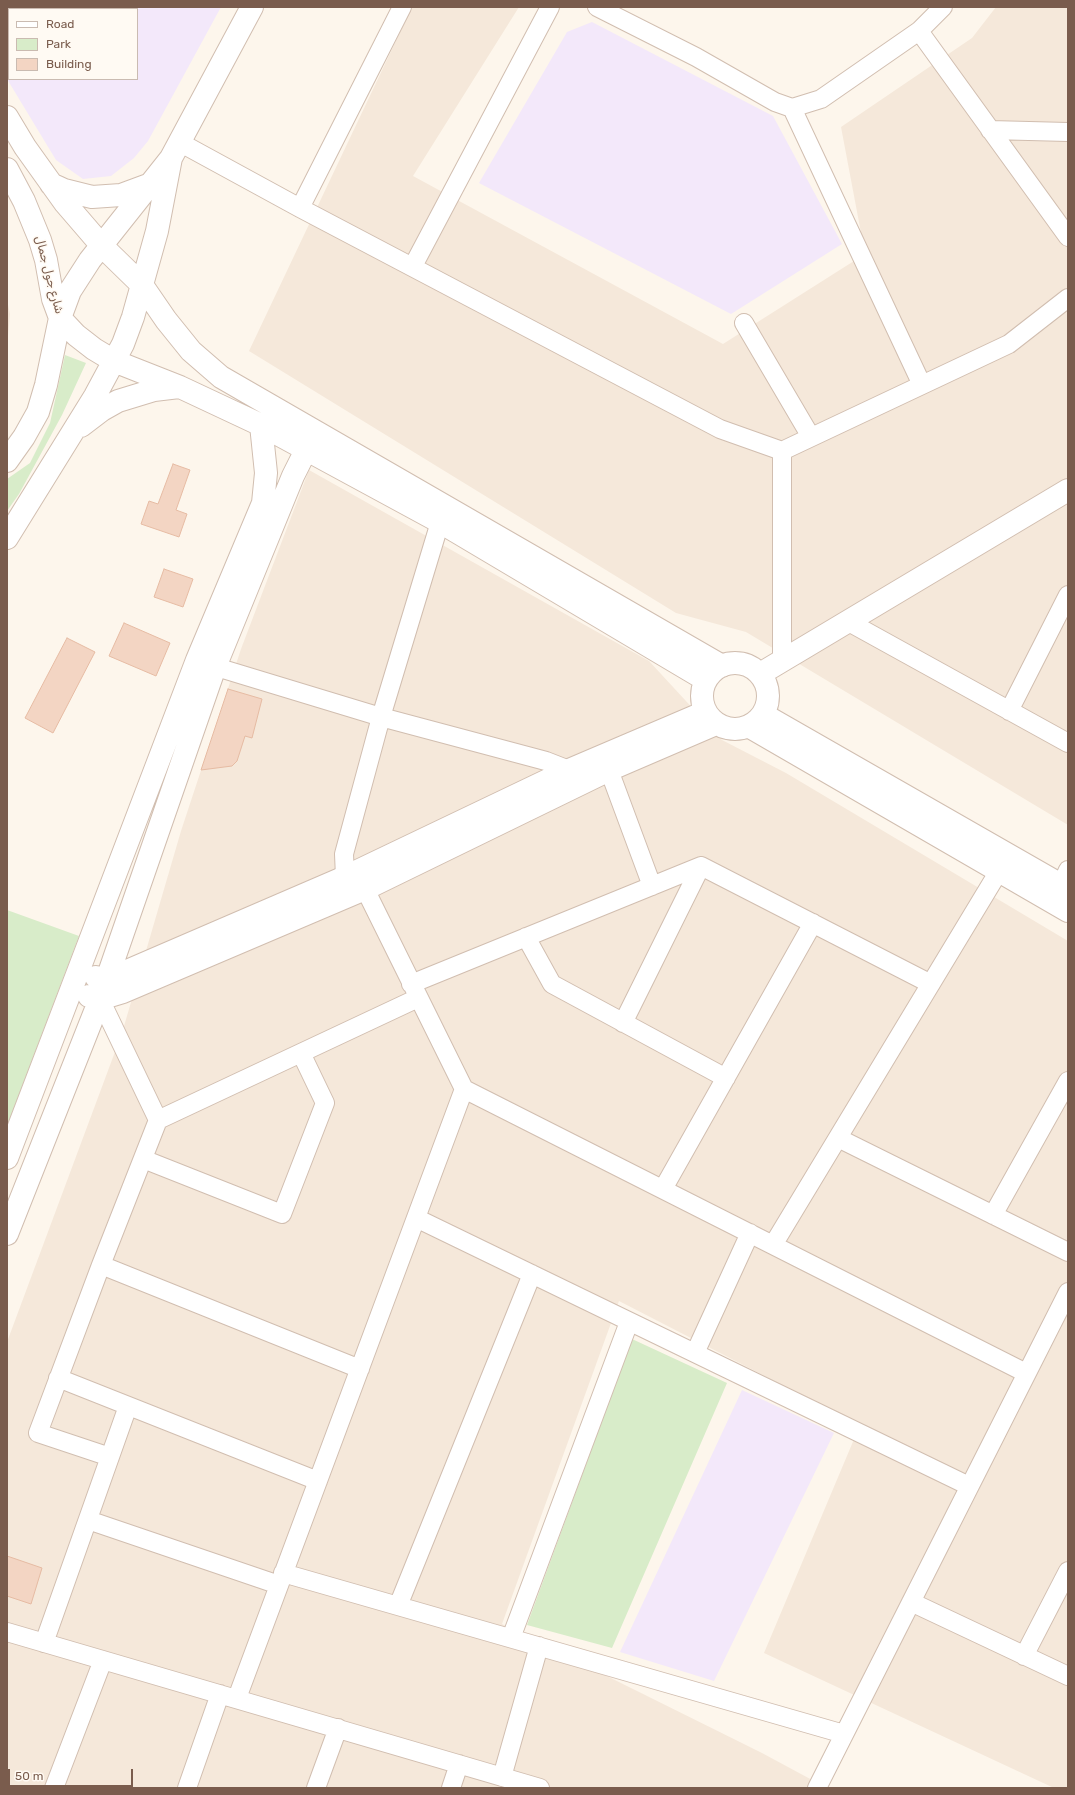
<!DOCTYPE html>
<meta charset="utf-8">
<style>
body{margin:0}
#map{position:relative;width:1075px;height:1795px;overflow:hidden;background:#fdf6ec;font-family:Rubik,sans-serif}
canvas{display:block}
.frame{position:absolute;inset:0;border:8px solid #7a5c4d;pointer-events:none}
.legend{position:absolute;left:8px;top:8px;width:130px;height:72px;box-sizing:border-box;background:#fffaf3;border:1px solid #cabbb1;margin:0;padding:5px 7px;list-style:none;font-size:12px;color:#7a5c4d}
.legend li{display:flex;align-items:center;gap:8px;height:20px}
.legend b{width:20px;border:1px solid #cabbb1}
.scale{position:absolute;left:8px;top:1769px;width:125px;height:18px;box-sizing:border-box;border:2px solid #7a5c4d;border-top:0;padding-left:5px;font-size:12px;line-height:14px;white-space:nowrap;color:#7a5c4d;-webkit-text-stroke:3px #fffaf3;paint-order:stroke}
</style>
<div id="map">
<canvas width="1075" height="1795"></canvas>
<div class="frame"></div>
<ul class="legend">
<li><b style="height:5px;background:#fff"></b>Road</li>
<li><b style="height:11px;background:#d8ecc9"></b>Park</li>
<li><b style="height:11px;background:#f3d5c3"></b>Building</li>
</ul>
<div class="scale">50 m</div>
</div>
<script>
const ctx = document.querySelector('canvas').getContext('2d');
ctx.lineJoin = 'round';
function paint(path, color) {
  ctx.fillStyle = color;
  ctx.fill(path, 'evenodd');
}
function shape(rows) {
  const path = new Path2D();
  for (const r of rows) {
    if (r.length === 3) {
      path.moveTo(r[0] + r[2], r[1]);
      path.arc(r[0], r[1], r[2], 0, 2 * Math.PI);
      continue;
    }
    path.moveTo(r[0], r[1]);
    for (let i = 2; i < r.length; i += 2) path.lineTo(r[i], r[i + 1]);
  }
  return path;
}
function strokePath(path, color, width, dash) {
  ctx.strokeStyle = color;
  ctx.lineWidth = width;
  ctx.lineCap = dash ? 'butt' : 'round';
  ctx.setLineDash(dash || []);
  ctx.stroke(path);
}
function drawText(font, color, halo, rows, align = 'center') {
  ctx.font = font + ' Rubik,"Noto Naskh Arabic",sans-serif';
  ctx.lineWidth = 3;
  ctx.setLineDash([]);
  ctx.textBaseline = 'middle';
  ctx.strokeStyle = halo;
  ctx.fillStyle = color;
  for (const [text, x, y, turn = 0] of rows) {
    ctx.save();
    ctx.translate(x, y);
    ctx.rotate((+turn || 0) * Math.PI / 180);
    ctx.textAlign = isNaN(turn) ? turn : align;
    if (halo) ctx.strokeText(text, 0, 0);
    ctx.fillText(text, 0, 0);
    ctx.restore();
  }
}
const residential = shape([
 [412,7,519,7,413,176,723,344,865,254,841,127,972,38,996,7,1068,7,1068,825,746,632,676,613,249,351],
 [7,300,10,314,7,347],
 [309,470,649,661,722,740,786,773,1068,941,1068,1788,1054,1788,764,1653,860,1425,619,1301,502,1624,762,1753,827,1788,7,1788,7,1342,122,1033,181,831,241,649]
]);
const education = shape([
 [7,7,221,7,148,141,134,158,111,176,83,179,56,160,7,79],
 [9,9,137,9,137,79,9,79],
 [592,22,773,116,842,244,731,314,479,183,567,32],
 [742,1390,834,1433,714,1681,620,1652]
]);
const green = shape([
 [65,355,86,363,62,415,19,494,7,511,7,479,30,463,50,423],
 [7,910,79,936,7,1126],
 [632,1339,727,1383,612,1648,527,1625]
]);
const building = shape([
 [173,464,190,470,176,510,187,514,179,537,141,524,149,501,158,504,173,464],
 [164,569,193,579,183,607,154,597,164,569],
 [124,623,170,643,156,676,109,656,124,623],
 [67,638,95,652,53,733,25,718,67,638],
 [228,689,262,699,252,738,245,736,237,761,232,766,201,770,228,689],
 [7,1556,42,1568,31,1604,7,1596,7,1556]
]);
const minor = shape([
 [597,7,696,57,775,102,792,108,821,99,919,31,943,7],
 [919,31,1068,237],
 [792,108,922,385],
 [990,130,1068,132],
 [179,142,300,208,720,429,782,451],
 [300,208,402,7],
 [413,266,550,7],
 [744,323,811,437],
 [847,621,1068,743],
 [782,660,782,451,1009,344,1068,298],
 [203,663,381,717,546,761,569,770],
 [1009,711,1068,595],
 [609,770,652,886],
 [345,877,344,854,381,717,440,522],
 [1061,885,1068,870],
 [365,889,464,1089,1026,1373],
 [526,937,552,984,726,1078],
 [411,984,701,866,931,984],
 [100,999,158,1120,101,1265,38,1433,110,1457],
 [623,1023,701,866],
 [158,1120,418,998],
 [838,1138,1068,1252],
 [143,1159,282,1214,325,1103,301,1053],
 [663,1189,813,923],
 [993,1215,1068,1081],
 [416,1218,969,1486],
 [773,1245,999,871],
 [101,1265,360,1369],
 [695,1353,750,1233],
 [58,1378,318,1481],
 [88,1520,279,1585],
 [283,1573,844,1734],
 [911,1602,1068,1676],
 [398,1606,532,1274],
 [7,1632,540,1788],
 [511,1638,629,1322],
 [44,1643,128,1406],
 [1024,1656,1068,1571],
 [237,1698,464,1089],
 [502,1777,539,1646],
 [54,1788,103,1660],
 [187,1788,220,1694],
 [316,1788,338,1728],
 [451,1788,459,1764],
 [817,1788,1068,1292]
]);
const tertiary = shape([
 [7,117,25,147,65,203,102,246,142,285,166,320,191,351,221,377,722,666],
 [7,169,24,201,40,240,46,260,53,299,60,318,76,335,94,349,114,361,180,387,261,425,440,522,706,680],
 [51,184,64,190,92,197,121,195,148,185],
 [81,426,102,410,118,401,154,390,179,387],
 [7,461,24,437,38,412,46,385,60,318,70,291,90,260,171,158,252,7],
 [7,538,95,396,123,344,133,317,157,231,171,158],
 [735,696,33],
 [760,674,1068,490],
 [764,715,1068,889],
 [750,727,1068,911],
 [96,977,106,980,345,877,569,770,705,712],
 [89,996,100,999,123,992,365,889,609,770,716,724],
 [7,1158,197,660,263,503,266,473,261,425],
 [7,1234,100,999,215,667,293,476,306,450]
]);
const streetNames = [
 ["شارع جول جمال",49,275,75]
];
paint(residential, '#f5e8da');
paint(education, '#f3e8fa');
paint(green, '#d8ecc9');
paint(building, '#f3d5c3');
strokePath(building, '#e6bba3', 1);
strokePath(minor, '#d1beb0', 20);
strokePath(tertiary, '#d1beb0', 24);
strokePath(minor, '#fff', 18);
strokePath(tertiary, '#fff', 22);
drawText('12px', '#7a5c4d', '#fffaf3', streetNames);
</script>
